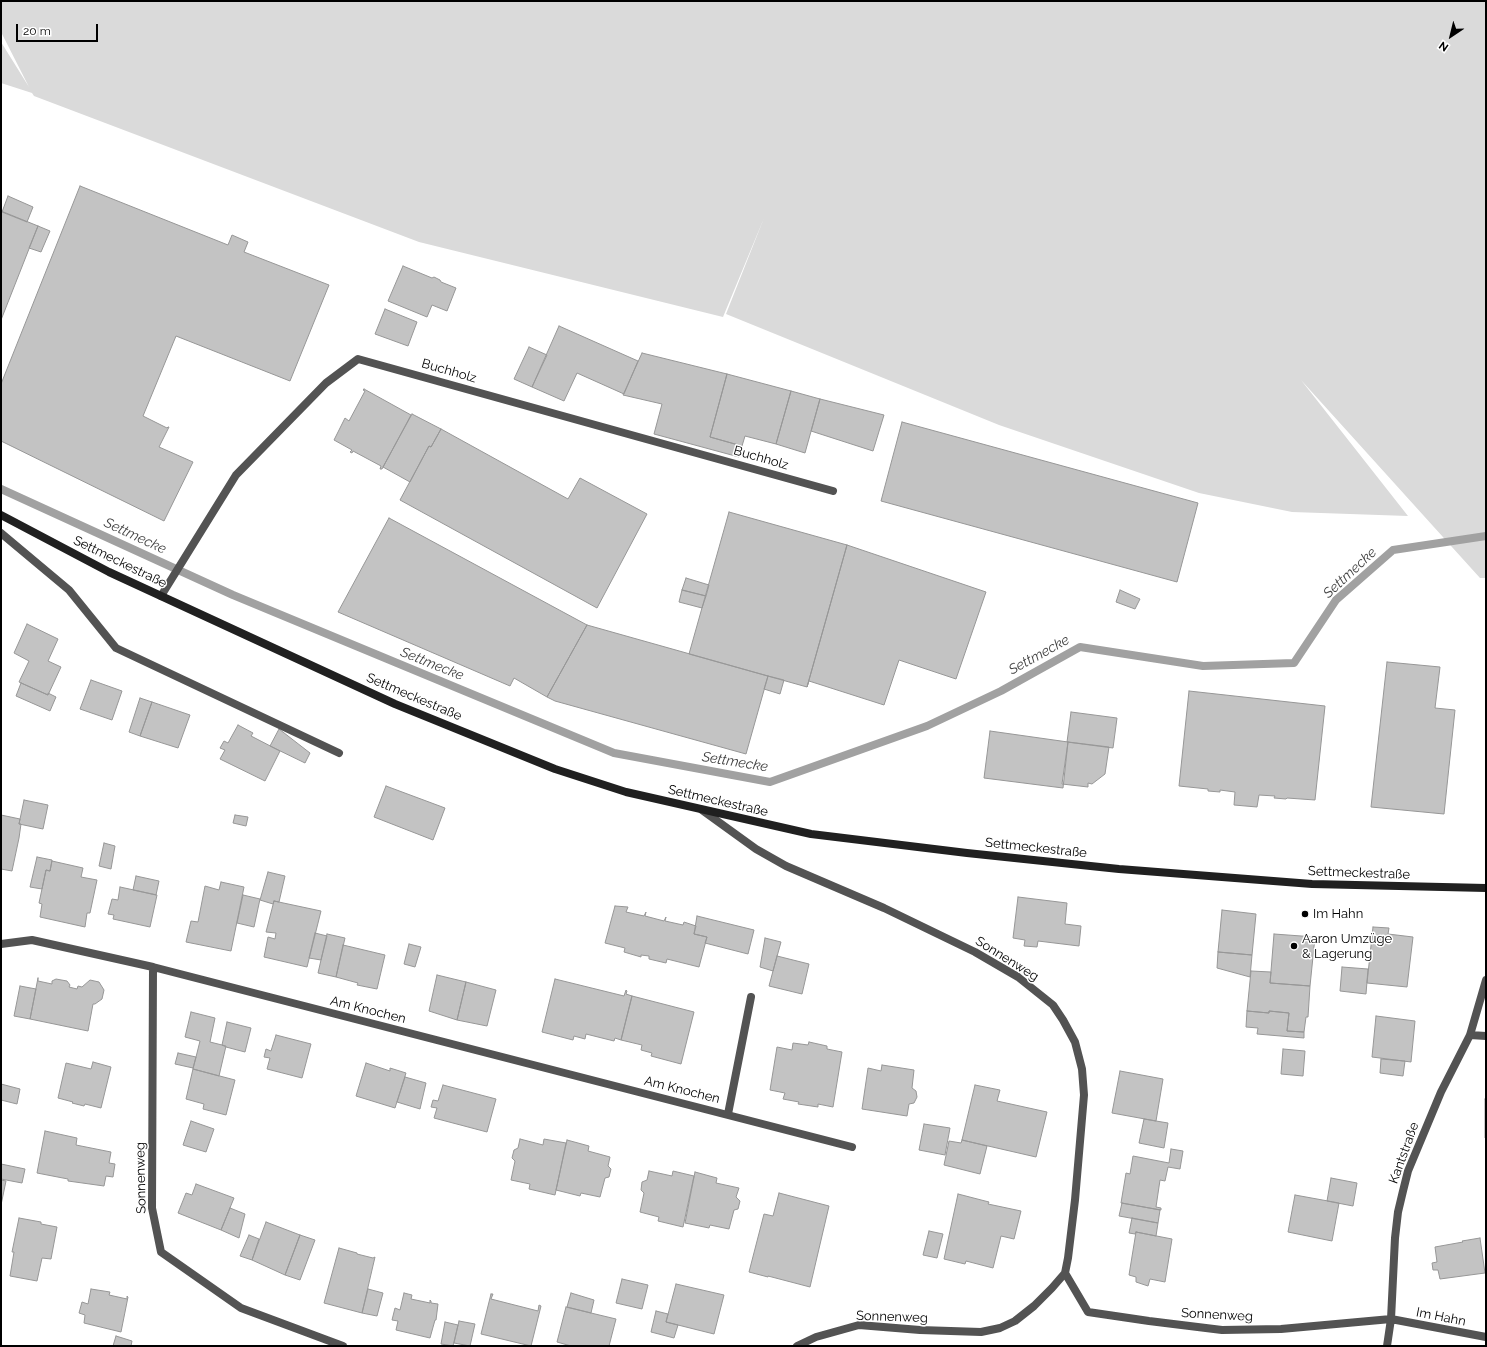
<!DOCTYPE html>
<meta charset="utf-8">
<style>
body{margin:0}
#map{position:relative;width:1487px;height:1347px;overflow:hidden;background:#fff;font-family:Raleway,sans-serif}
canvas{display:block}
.frame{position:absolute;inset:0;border:2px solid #000;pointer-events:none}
.north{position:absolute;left:1431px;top:16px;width:40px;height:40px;-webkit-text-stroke:3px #fff;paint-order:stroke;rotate:215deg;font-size:11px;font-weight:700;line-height:16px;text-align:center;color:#000}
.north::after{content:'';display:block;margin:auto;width:14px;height:18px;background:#000;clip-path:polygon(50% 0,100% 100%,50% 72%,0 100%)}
.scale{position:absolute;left:16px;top:24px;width:82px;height:18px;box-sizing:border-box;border:2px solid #000;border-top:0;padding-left:5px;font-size:12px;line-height:14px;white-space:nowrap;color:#000;-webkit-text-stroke:3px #fff;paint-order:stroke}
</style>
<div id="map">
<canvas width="1487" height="1347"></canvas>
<div class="frame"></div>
<div class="north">N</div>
<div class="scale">20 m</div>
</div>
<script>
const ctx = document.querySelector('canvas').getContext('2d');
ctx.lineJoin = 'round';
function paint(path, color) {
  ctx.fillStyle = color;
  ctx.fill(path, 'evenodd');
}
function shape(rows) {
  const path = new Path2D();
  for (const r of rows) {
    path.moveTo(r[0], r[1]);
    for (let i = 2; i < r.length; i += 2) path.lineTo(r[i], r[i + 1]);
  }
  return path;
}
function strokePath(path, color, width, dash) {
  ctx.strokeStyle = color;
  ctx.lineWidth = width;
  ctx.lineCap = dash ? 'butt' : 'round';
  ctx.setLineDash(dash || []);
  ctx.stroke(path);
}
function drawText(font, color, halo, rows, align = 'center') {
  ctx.font = font + ' Raleway,sans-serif';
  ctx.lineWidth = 3;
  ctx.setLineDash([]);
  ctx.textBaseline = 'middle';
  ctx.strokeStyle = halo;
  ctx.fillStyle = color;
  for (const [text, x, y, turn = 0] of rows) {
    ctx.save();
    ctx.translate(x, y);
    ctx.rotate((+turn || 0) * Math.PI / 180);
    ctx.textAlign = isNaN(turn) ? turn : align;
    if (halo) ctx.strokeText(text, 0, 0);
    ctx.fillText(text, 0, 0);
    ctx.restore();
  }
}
const green = shape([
 [1,1,1486,1,1486,578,1480,578,1301,380,1408,516,1292,512,1199,493,999,425,726,314,764,218,723,317,419,242,34,96,32,93,1,83,1,42,29,87,1,32]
]);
const stream = shape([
 [1,489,233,595,614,753,770,782,927,726,1001,691,1080,647,1203,666,1294,663,1336,600,1393,550,1486,536]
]);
const building = shape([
 [80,186,228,245,232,235,248,242,244,252,329,285,290,381,176,336,143,416,167,428,168,427,169,427,159,447,193,462,164,521,1,441,1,384,80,186],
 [8,196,33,207,27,222,2,212,8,196],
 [1,211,38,226,1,320,1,211],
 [38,226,50,231,41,252,29,248,38,226],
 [403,266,432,278,434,277,440,280,441,282,456,288,447,311,432,305,427,317,388,301,403,266],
 [385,309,417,322,408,346,375,334,385,309],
 [559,326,638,361,624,394,577,373,564,401,532,387,559,326],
 [529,347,547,355,532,387,514,379,529,347],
 [642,353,727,374,710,437,742,446,739,457,654,434,662,404,623,395,642,353],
 [727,374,791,391,776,444,745,436,742,446,710,437,727,374],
 [364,389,411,415,382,469,380,469,381,466,353,451,352,453,350,452,352,450,334,440,345,418,349,421,365,391,363,390,364,389],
 [791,391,820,399,805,453,776,444,791,391],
 [820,399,884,415,873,451,811,431,820,399],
 [412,414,441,429,431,447,429,446,410,482,383,467,412,414],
 [902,422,1198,503,1177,582,881,501,902,422],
 [441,429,568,499,580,478,647,514,597,608,400,500,429,446,431,447,441,429],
 [729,512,847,545,807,687,689,654,729,512],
 [389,518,587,625,547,697,514,678,510,686,338,612,389,518],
 [847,545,986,592,956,679,899,660,884,705,809,681,807,687,847,545],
 [686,578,709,585,706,596,682,590,686,578],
 [682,590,706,596,702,608,679,602,682,590],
 [1120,590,1140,599,1135,609,1116,602,1120,590],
 [27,624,58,639,48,661,61,667,48,695,19,682,29,661,14,653,27,624],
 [587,625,768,676,746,754,555,701,547,697,587,625],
 [1387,662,1440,667,1435,708,1455,710,1444,814,1371,807,1387,662],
 [768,676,784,680,780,694,764,689,768,676],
 [91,680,122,691,112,720,80,709,91,680],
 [21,683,48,695,48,693,56,697,50,711,16,696,21,683],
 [1189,691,1325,706,1315,800,1287,798,1286,799,1274,798,1275,796,1259,795,1257,807,1234,805,1235,792,1220,790,1220,792,1208,791,1208,789,1179,786,1189,691],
 [140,698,152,702,140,736,129,732,140,698],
 [152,702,190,715,178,748,140,736,152,702],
 [1071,712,1117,718,1113,748,1067,742,1071,712],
 [238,725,253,733,251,736,280,751,265,781,220,759,225,750,220,748,224,741,228,743,238,725],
 [279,729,310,753,305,763,270,746,279,729],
 [990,731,1068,742,1063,788,984,778,990,731],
 [1068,742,1109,747,1105,774,1092,784,1088,783,1088,787,1062,784,1068,742],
 [386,786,445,808,433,840,374,817,386,786],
 [24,800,48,805,43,829,19,824,24,800],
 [1,815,20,819,19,824,21,824,19,838,12,871,1,869,1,815],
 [235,815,248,817,246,826,233,823,235,815],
 [104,843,115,846,111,869,99,866,104,843],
 [37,857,52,860,50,871,46,870,42,889,30,887,37,857],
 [52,861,83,868,81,877,97,880,90,913,87,913,85,927,40,917,42,904,39,903,46,870,50,871,52,861],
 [268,872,285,876,279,902,274,901,273,904,260,900,268,872],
 [136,876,159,881,156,895,133,890,136,876],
 [221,882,244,887,231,951,186,942,191,921,198,922,205,886,219,890,221,882],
 [120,887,157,895,150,927,113,919,114,915,108,914,112,899,118,900,120,887],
 [243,895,260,899,254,927,237,923,243,895],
 [1018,897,1067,903,1065,924,1081,926,1079,946,1038,941,1037,947,1024,946,1025,940,1013,938,1018,897],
 [274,901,321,911,307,967,264,957,268,937,275,939,276,933,266,932,274,901],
 [615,906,628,907,626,912,644,916,646,912,645,916,664,921,666,917,665,921,683,925,684,922,696,926,694,934,707,937,699,967,667,959,666,963,649,959,649,956,641,955,641,957,624,952,625,948,605,943,615,906],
 [1222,910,1256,914,1252,955,1218,952,1222,910],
 [697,916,754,930,748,954,705,943,707,937,694,934,697,916],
 [1373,927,1389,928,1388,934,1413,937,1407,987,1367,983,1373,927],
 [315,933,327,936,321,960,309,958,315,933],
 [327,934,345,938,336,977,318,973,327,934],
 [1274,934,1315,937,1310,986,1270,983,1274,934],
 [765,938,781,942,773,971,760,967,765,938],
 [409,944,421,947,415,967,404,964,409,944],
 [343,945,385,955,377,989,357,985,358,983,336,977,343,945],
 [1218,952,1252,955,1250,977,1217,968,1218,952],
 [777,956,809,964,802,994,769,986,777,956],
 [1342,967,1368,969,1366,994,1340,991,1342,967],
 [1251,971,1271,972,1270,983,1310,986,1308,1017,1306,1017,1304,1032,1287,1031,1289,1013,1269,1011,1269,1013,1247,1011,1251,971],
 [437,975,466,982,457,1020,429,1011,437,975],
 [38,978,38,981,52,984,52,981,56,979,67,981,70,985,69,987,77,989,78,986,82,987,90,980,99,982,104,990,102,999,95,1004,93,1004,88,1031,30,1019,38,978],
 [555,979,624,996,626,990,627,991,626,994,632,996,621,1040,615,1038,614,1041,586,1034,585,1039,574,1036,573,1040,542,1032,555,979],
 [466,982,496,990,487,1026,457,1020,466,982],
 [20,986,36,989,30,1019,14,1016,20,986],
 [632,996,694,1012,681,1064,651,1056,652,1053,641,1050,642,1045,621,1040,632,996],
 [1247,1011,1269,1013,1269,1011,1289,1013,1287,1031,1304,1032,1304,1038,1257,1034,1258,1028,1246,1027,1247,1011],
 [191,1012,215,1018,210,1042,226,1046,219,1076,193,1069,200,1041,185,1037,191,1012],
 [1376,1016,1415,1021,1411,1062,1372,1057,1376,1016],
 [227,1022,251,1028,245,1052,226,1047,222,1045,227,1022],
 [276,1035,311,1044,302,1078,267,1069,270,1058,264,1057,266,1049,271,1051,276,1035],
 [809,1042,827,1046,827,1049,842,1052,833,1107,818,1104,818,1107,798,1104,799,1102,783,1099,785,1093,770,1090,777,1047,792,1050,793,1043,808,1045,809,1042],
 [1283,1049,1305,1051,1303,1076,1281,1074,1283,1049],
 [178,1053,196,1057,193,1068,175,1064,178,1053],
 [1381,1059,1405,1061,1403,1076,1380,1073,1381,1059],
 [93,1062,111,1067,101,1108,85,1104,84,1106,72,1103,73,1102,58,1098,66,1063,91,1069,93,1062],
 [366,1063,390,1071,390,1068,406,1073,395,1108,356,1096,366,1063],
 [882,1065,914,1070,912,1088,916,1091,917,1097,914,1103,909,1104,907,1116,862,1109,868,1068,881,1071,882,1065],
 [193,1069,235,1080,226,1115,203,1109,204,1104,186,1099,193,1069],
 [1120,1071,1163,1079,1156,1121,1112,1113,1120,1071],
 [405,1077,426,1083,420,1109,397,1102,405,1077],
 [1,1084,20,1089,17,1104,1,1100,1,1084],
 [443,1085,496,1099,487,1132,434,1118,437,1108,431,1107,433,1100,438,1101,443,1085],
 [975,1085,1000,1090,997,1101,1047,1112,1036,1157,962,1140,975,1085],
 [1485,1099,1486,1099,1486,1138,1485,1138,1485,1099],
 [1144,1119,1168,1123,1164,1148,1139,1143,1144,1119],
 [191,1121,214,1129,206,1152,183,1145,191,1121],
 [924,1124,950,1128,945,1155,919,1150,924,1124],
 [45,1131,77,1138,76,1145,111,1152,109,1163,115,1164,113,1177,106,1176,104,1186,68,1181,68,1179,37,1173,45,1131],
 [520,1139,543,1145,544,1139,566,1143,555,1195,529,1189,530,1184,511,1180,515,1161,512,1158,514,1150,518,1148,520,1139],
 [567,1140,589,1146,588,1151,610,1157,608,1166,611,1169,609,1177,605,1178,600,1197,581,1193,580,1196,556,1190,567,1140],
 [962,1140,987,1146,980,1174,944,1165,949,1141,961,1143,962,1140],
 [1171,1149,1183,1151,1180,1169,1168,1167,1165,1181,1160,1180,1156,1207,1161,1208,1161,1210,1121,1203,1126,1173,1130,1174,1133,1156,1169,1163,1171,1149],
 [1,1164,25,1169,22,1183,1,1179,1,1164],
 [649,1171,672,1176,673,1171,694,1176,683,1227,658,1221,659,1217,640,1212,644,1193,641,1190,642,1182,647,1180,649,1171],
 [695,1172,717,1178,716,1183,739,1188,736,1197,740,1201,738,1209,734,1210,729,1229,710,1225,709,1228,685,1223,695,1172],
 [1331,1178,1357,1183,1353,1206,1327,1201,1331,1178],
 [1,1180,6,1181,1,1205,1,1180],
 [196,1184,234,1198,221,1230,178,1213,186,1193,192,1195,196,1184],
 [779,1193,829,1206,810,1287,768,1276,768,1277,749,1272,764,1214,773,1216,779,1193],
 [958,1194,989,1202,988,1204,1021,1211,1014,1239,1001,1236,993,1268,966,1261,965,1264,944,1259,958,1194],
 [1295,1195,1339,1203,1332,1241,1288,1232,1295,1195],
 [1122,1203,1160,1210,1158,1223,1119,1216,1122,1203],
 [230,1208,245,1214,239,1238,221,1230,230,1208],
 [19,1218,41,1222,41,1224,57,1227,51,1259,42,1258,37,1281,10,1276,14,1252,12,1252,19,1218],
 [1132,1218,1158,1223,1156,1236,1136,1232,1135,1234,1129,1233,1132,1218],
 [266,1222,300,1235,285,1275,252,1260,266,1222],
 [929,1231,943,1234,937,1258,923,1255,929,1231],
 [1136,1232,1172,1239,1165,1282,1150,1279,1148,1286,1136,1282,1136,1277,1129,1275,1136,1232],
 [249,1235,259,1239,252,1260,240,1256,249,1235],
 [300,1235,315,1240,300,1280,285,1275,300,1235],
 [1480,1238,1485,1273,1440,1279,1438,1270,1433,1270,1432,1263,1437,1262,1435,1247,1463,1242,1462,1241,1480,1238],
 [339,1248,357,1253,357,1254,373,1258,375,1257,362,1313,324,1303,339,1248],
 [622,1279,648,1285,642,1309,616,1303,622,1279],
 [676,1284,724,1295,714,1334,666,1322,676,1284],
 [91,1289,110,1292,109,1295,127,1299,127,1296,128,1297,121,1332,84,1323,85,1315,79,1313,82,1302,88,1304,91,1289],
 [368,1289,383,1293,377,1316,362,1313,368,1289],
 [404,1293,412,1295,411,1299,430,1303,430,1300,431,1301,431,1303,438,1304,436,1320,435,1320,430,1338,396,1330,398,1321,392,1320,395,1308,400,1310,404,1293],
 [571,1293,594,1300,591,1313,567,1307,571,1293],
 [491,1294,493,1294,491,1299,538,1311,539,1305,541,1306,531,1346,481,1334,491,1294],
 [566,1307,616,1319,609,1346,571,1346,557,1342,566,1307],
 [656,1311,668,1314,666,1322,678,1325,674,1338,651,1332,656,1311],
 [459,1321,475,1324,470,1346,454,1343,459,1321],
 [445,1322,458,1325,453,1346,441,1344,445,1322],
 [116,1336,132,1341,131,1346,113,1346,116,1336]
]);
const street = shape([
 [1,533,69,590,116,648,339,753],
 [161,596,236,475,326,383,358,359,833,491],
 [702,810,756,849,786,866,884,908,975,952,1018,977,1053,1005,1063,1020,1075,1042,1082,1069,1084,1095,1075,1200,1068,1258,1065,1273,1052,1288,1034,1306,1015,1321,1000,1328,981,1332,920,1330,859,1325,816,1337,797,1346],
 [1,944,32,940,153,967,852,1147],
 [153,967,152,1208,161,1252,241,1308,343,1346],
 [1470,1035,1486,1036],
 [728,1114,751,997],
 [1065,1273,1088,1312,1149,1321,1222,1330,1281,1329,1391,1319,1486,1337],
 [1387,1346,1391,1319,1395,1238,1398,1212,1403,1191,1408,1171,1441,1092,1470,1035,1486,980]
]);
const secondary = shape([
 [1,515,109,572,395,704,555,769,626,792,811,834,967,853,1119,869,1312,884,1486,888]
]);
const markers = [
 [1305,914,4,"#000"],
 [1294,946,4,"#000"]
];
const streetNames = [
 ["Buchholz",449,371,16],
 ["Buchholz",761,458,16],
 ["Settmeckestraße",120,562,26],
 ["Settmeckestraße",414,697,23],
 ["Settmeckestraße",718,801,13],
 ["Settmeckestraße",1036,848,6],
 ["Settmeckestraße",1359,873,2],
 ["Sonnenweg",1007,959,32],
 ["Am Knochen",368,1010,14],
 ["Am Knochen",682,1090,14],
 ["Kantstraße",1404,1153,-70],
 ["Sonnenweg",141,1178,-91],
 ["Sonnenweg",1217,1315,3],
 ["Sonnenweg",892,1317,2],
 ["Im Hahn",1441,1317,11]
];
const poiNames = [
 ["Im Hahn",1313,914],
 ["Aaron Umzüge",1302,939],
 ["& Lagerung",1302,954]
];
const waterNames = [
 ["Settmecke",135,536,25],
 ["Settmecke",1350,573,-43],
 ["Settmecke",1039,655,-29],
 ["Settmecke",432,664,22],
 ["Settmecke",735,762,9]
];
paint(green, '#dadada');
strokePath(stream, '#a1a1a1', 8);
paint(building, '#c3c3c3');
strokePath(building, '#979797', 1);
strokePath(street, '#535353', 8);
strokePath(secondary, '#202020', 8);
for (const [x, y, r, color] of markers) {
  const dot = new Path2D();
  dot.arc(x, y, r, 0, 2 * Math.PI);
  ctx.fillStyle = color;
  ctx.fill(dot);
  strokePath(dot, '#fff', 1.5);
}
drawText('13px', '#000', '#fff', streetNames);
drawText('13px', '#000', '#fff', poiNames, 'left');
drawText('italic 14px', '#424242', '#fff', waterNames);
</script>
